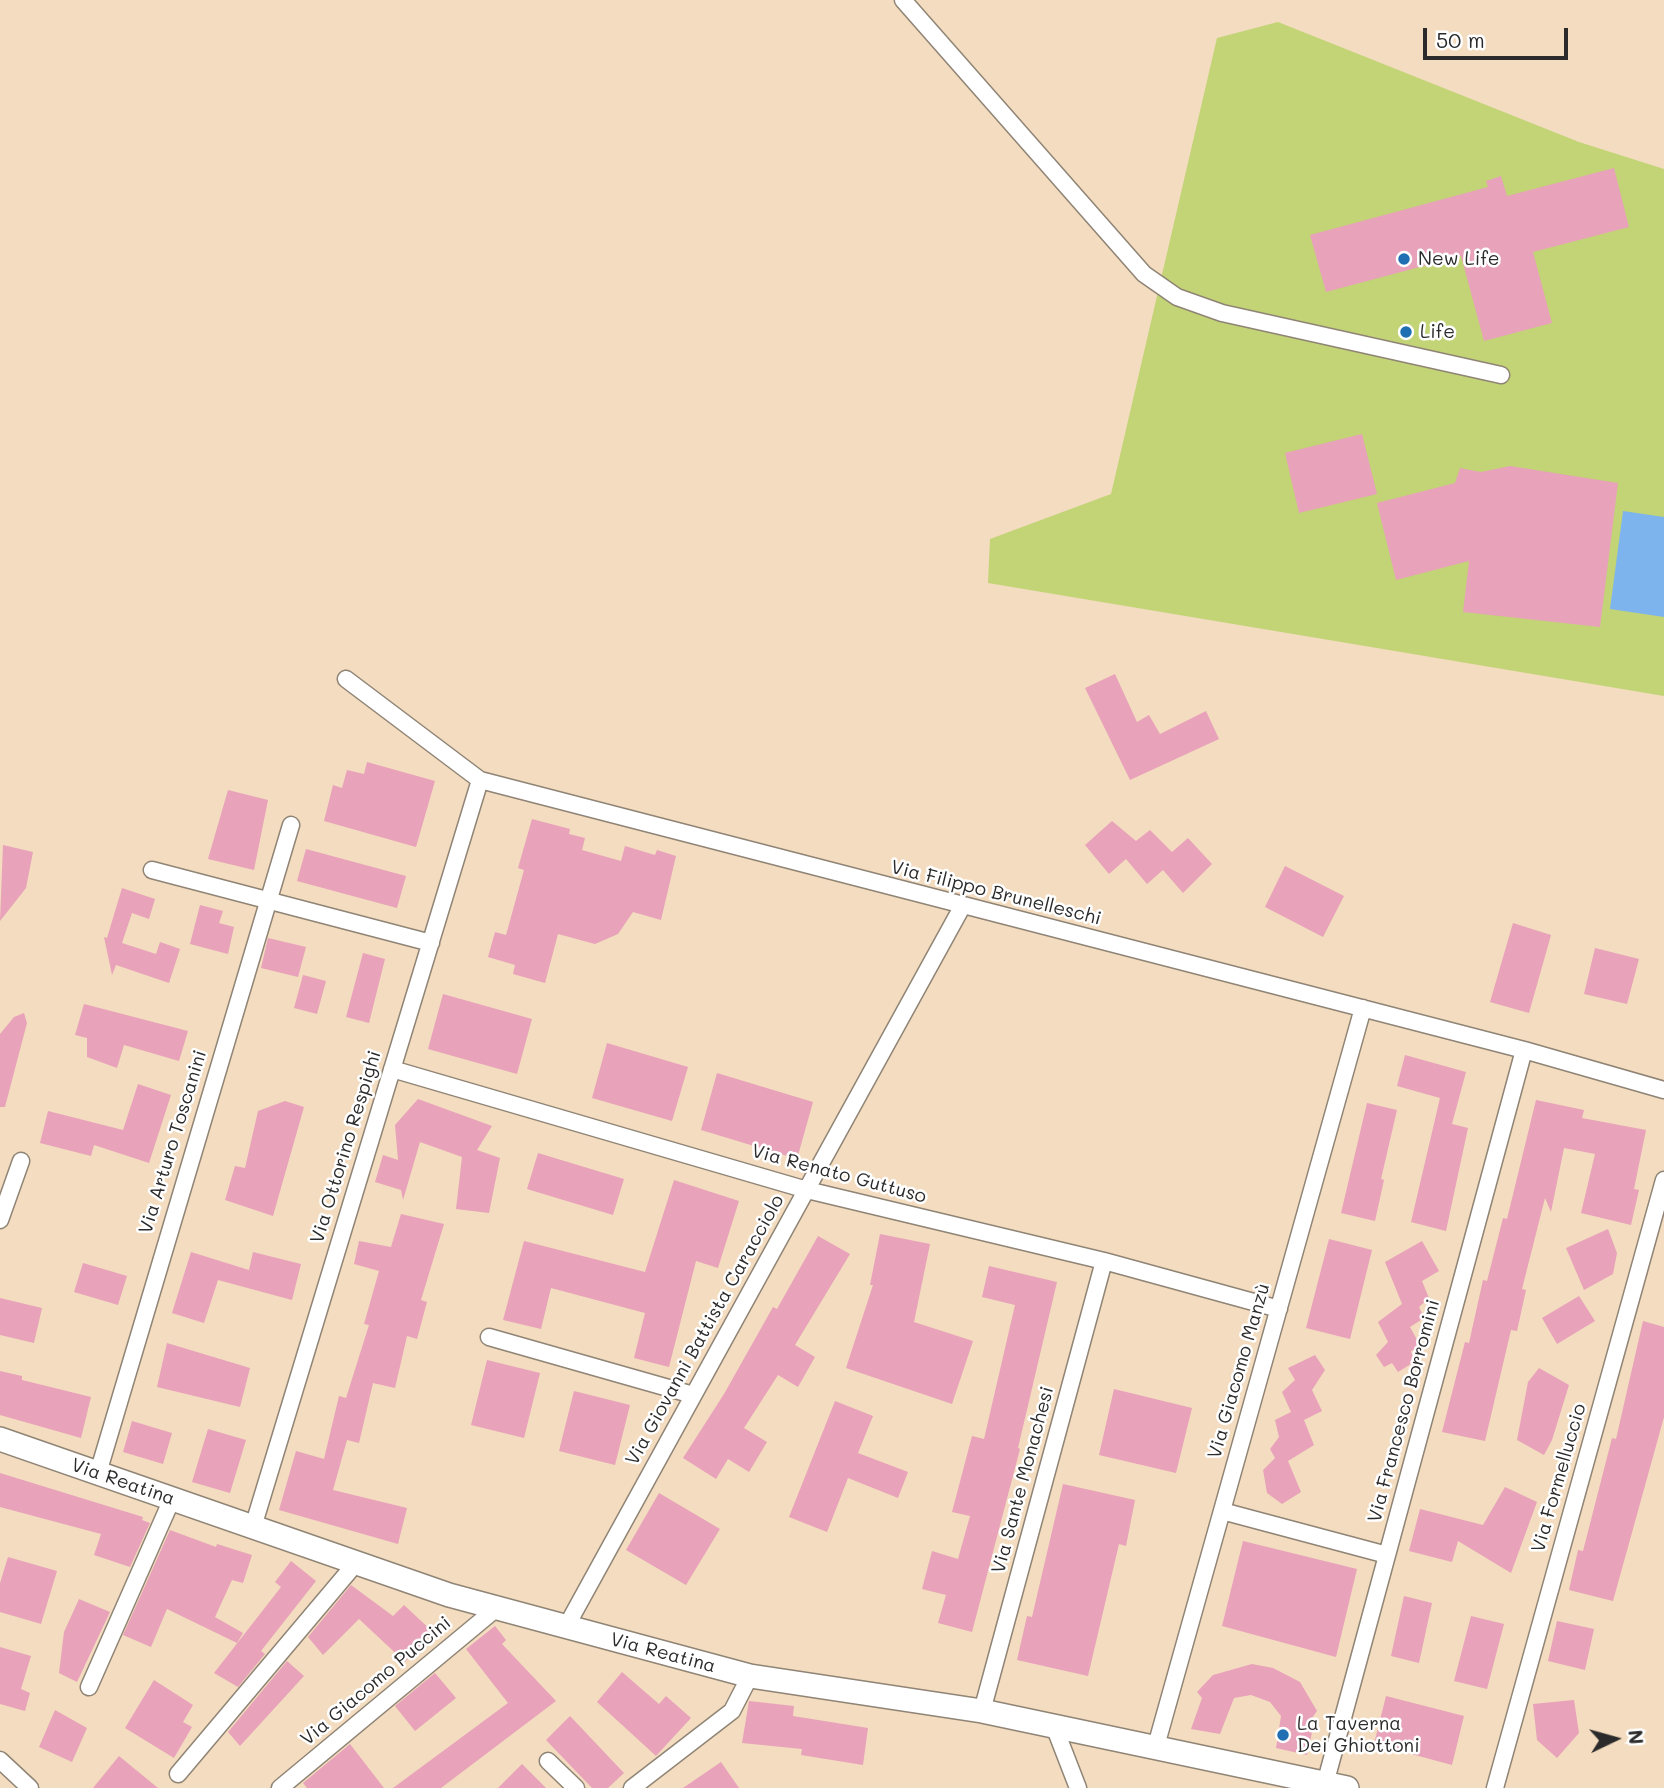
<!DOCTYPE html>
<meta charset="utf-8">
<style>
body{margin:0}
#map{position:relative;width:1664px;height:1788px;overflow:hidden;background:#f3dcbf;font-family:Mali,sans-serif}
canvas{display:block}
.north{position:absolute;left:1580px;top:1704px;width:70px;height:70px;-webkit-text-stroke:5px #fff;paint-order:stroke;rotate:85deg;font-size:19px;font-weight:700;line-height:28px;text-align:center;color:#2b2b2b}
.north::after{content:'';display:block;margin:auto;width:24px;height:32px;background:#2b2b2b;clip-path:polygon(50% 0,100% 100%,50% 72%,0 100%)}
.scale{position:absolute;left:1423px;top:28px;width:145px;height:32px;box-sizing:border-box;border:4px solid #2b2b2b;border-top:0;padding-left:9px;font-size:21px;line-height:24px;white-space:nowrap;color:#2b2b2b;-webkit-text-stroke:5px #fff;paint-order:stroke}
</style>
<div id="map">
<canvas width="1664" height="1788"></canvas>
<div class="north">N</div>
<div class="scale">50 m</div>
</div>
<script>
const ctx = document.querySelector('canvas').getContext('2d');
ctx.lineJoin = 'round';
function paint(path, color) {
  ctx.fillStyle = color;
  ctx.fill(path, 'evenodd');
}
function shape(rows) {
  const path = new Path2D();
  for (const r of rows) {
    path.moveTo(r[0], r[1]);
    for (let i = 2; i < r.length; i += 2) path.lineTo(r[i], r[i + 1]);
  }
  return path;
}
function strokePath(path, color, width, dash) {
  ctx.strokeStyle = color;
  ctx.lineWidth = width;
  ctx.lineCap = dash ? 'butt' : 'round';
  ctx.setLineDash(dash || []);
  ctx.stroke(path);
}
function drawText(font, color, halo, rows, align = 'center') {
  ctx.font = font + ' Mali,sans-serif';
  ctx.lineWidth = 5;
  ctx.setLineDash([]);
  ctx.textBaseline = 'middle';
  ctx.strokeStyle = halo;
  ctx.fillStyle = color;
  for (const [text, x, y, turn = 0] of rows) {
    ctx.save();
    ctx.translate(x, y);
    ctx.rotate((+turn || 0) * Math.PI / 180);
    ctx.textAlign = isNaN(turn) ? turn : align;
    if (halo) ctx.strokeText(text, 0, 0);
    ctx.fillText(text, 0, 0);
    ctx.restore();
  }
}
const green = shape([
 [1278,22,1579,142,1664,169,1664,696,988,583,990,539,1111,494,1217,38]
]);
const water = shape([
 [1623,511,1664,517,1664,617,1610,609]
]);
const building = shape([
 [1614,168,1629,227,1533,252,1552,323,1484,341,1461,256,1326,292,1310,235,1488,187,1486,181,1501,176,1507,196],
 [1362,434,1377,494,1299,513,1285,453],
 [1510,466,1618,483,1600,627,1463,612,1469,561,1396,580,1377,503,1455,483,1460,468,1481,472],
 [1115,674,1137,722,1149,715,1160,734,1206,711,1219,739,1130,780,1085,688],
 [367,762,435,781,416,847,324,821,333,785,342,788,347,770,364,774],
 [228,790,268,800,254,870,208,859],
 [532,819,570,829,569,834,585,838,582,850,621,861,625,846,655,855,657,850,676,856,661,920,633,912,618,934,595,944,558,934,545,983,513,974,515,965,488,957,495,932,506,935,524,870,518,868],
 [1112,821,1136,841,1150,830,1172,852,1188,838,1212,864,1183,893,1163,870,1147,884,1126,859,1109,874,1085,845],
 [3,845,33,852,26,888,0,921],
 [306,849,406,876,397,908,297,881],
 [1285,866,1344,896,1323,937,1265,907],
 [122,888,155,899,149,919,132,913,122,943,156,954,160,942,180,949,169,983,116,965,112,975,104,937,107,938],
 [200,905,223,911,219,923,234,927,228,954,190,944],
 [1513,923,1551,935,1529,1013,1490,1002],
 [268,938,306,947,298,977,261,968],
 [1595,948,1639,959,1627,1004,1584,994],
 [363,953,385,959,369,1023,346,1017],
 [303,975,326,981,317,1014,294,1008],
 [443,994,532,1019,517,1074,428,1049],
 [84,1004,188,1031,179,1061,124,1045,117,1068,87,1057,87,1038,75,1035],
 [24,1013,27,1023,5,1107,0,1107,0,1034,14,1017],
 [607,1043,688,1067,672,1121,592,1098],
 [1405,1055,1466,1072,1452,1124,1468,1128,1446,1231,1411,1222,1440,1098,1397,1086],
 [717,1073,813,1102,797,1159,701,1130],
 [138,1084,171,1095,149,1163,94,1145,91,1156,40,1143,48,1111,123,1130],
 [418,1099,492,1126,477,1150,500,1158,489,1213,456,1209,462,1157,420,1142,403,1200,401,1190,375,1182,383,1155,398,1160,395,1125],
 [1536,1100,1584,1110,1582,1118,1646,1130,1634,1189,1639,1190,1631,1225,1581,1213,1595,1154,1564,1148,1551,1212,1545,1198,1522,1289,1526,1290,1517,1331,1511,1330,1485,1441,1442,1432,1465,1342,1469,1343,1483,1280,1487,1281,1503,1218,1507,1219],
 [285,1101,304,1107,273,1216,225,1200,235,1166,245,1168,258,1111],
 [1367,1103,1397,1110,1381,1179,1384,1180,1375,1221,1341,1213],
 [538,1153,624,1179,613,1215,527,1189],
 [674,1180,739,1201,718,1268,696,1261,669,1367,634,1358,645,1313,551,1288,541,1329,503,1320,524,1241,645,1272],
 [401,1214,444,1224,421,1300,427,1302,417,1339,407,1336,395,1388,373,1383,359,1443,347,1440,333,1490,407,1508,398,1544,279,1510,296,1451,324,1459,339,1396,346,1398,369,1325,364,1324,379,1271,354,1264,359,1241,391,1247],
 [1608,1229,1617,1253,1613,1274,1584,1290,1566,1248],
 [880,1234,930,1244,914,1322,973,1341,952,1404,846,1368,873,1285,870,1285],
 [818,1236,850,1254,795,1345,815,1357,798,1387,778,1375,744,1428,767,1442,749,1472,728,1459,716,1479,683,1458,724,1394,773,1307,777,1309],
 [1329,1239,1372,1250,1350,1339,1306,1328],
 [1422,1241,1439,1271,1422,1281,1429,1298,1419,1307,1424,1318,1410,1327,1421,1347,1411,1351,1414,1362,1398,1372,1392,1363,1384,1367,1376,1355,1388,1342,1378,1322,1402,1304,1385,1262],
 [191,1252,249,1270,253,1252,301,1264,292,1300,218,1280,204,1323,172,1313],
 [83,1263,127,1276,118,1305,74,1292],
 [989,1266,1057,1282,1018,1448,1020,1449,972,1632,938,1623,946,1595,922,1589,932,1551,958,1559,970,1516,952,1512,972,1436,984,1439,1015,1305,982,1297],
 [1579,1296,1595,1321,1557,1344,1542,1318],
 [0,1298,42,1308,34,1343,0,1335],
 [1643,1321,1664,1327,1664,1417,1613,1601,1569,1590,1578,1550,1583,1551,1612,1438,1616,1439],
 [167,1343,250,1368,240,1407,157,1387],
 [1315,1355,1325,1370,1312,1390,1322,1411,1304,1420,1314,1445,1288,1461,1301,1492,1282,1504,1267,1493,1263,1470,1275,1458,1270,1449,1279,1437,1275,1420,1291,1412,1282,1392,1295,1380,1288,1368],
 [487,1360,540,1373,524,1438,471,1425],
 [1539,1368,1569,1385,1552,1440,1544,1455,1517,1440,1528,1382],
 [0,1371,22,1376,22,1380,91,1397,81,1438,0,1415],
 [1114,1389,1192,1408,1176,1473,1099,1455],
 [574,1391,630,1405,615,1465,559,1451],
 [835,1401,873,1416,858,1453,908,1472,898,1498,848,1478,827,1532,789,1517],
 [132,1421,172,1433,163,1464,123,1452],
 [208,1429,246,1440,230,1493,192,1482],
 [0,1473,143,1517,142,1520,150,1523,130,1567,94,1555,101,1534,0,1507],
 [1063,1484,1135,1500,1126,1546,1119,1544,1088,1676,1017,1660,1027,1616,1032,1617],
 [1505,1487,1537,1502,1511,1573,1458,1541,1452,1562,1409,1551,1420,1509,1483,1525],
 [659,1493,720,1529,686,1585,626,1550],
 [170,1530,216,1547,217,1544,252,1555,243,1583,232,1580,215,1617,243,1633,237,1643,167,1609,151,1647,123,1635],
 [1243,1541,1357,1569,1336,1657,1222,1626],
 [8,1557,57,1571,41,1624,0,1612,0,1583],
 [291,1561,316,1581,261,1651,265,1654,238,1687,214,1673,281,1587,275,1582],
 [351,1585,393,1616,404,1605,433,1632,405,1662,359,1619,323,1655,308,1637],
 [1404,1596,1432,1603,1419,1663,1391,1656],
 [79,1599,110,1612,77,1682,59,1673,64,1632],
 [1471,1616,1504,1624,1487,1689,1454,1681],
 [1557,1621,1594,1629,1585,1670,1548,1661],
 [495,1626,506,1640,502,1644,556,1701,441,1788,393,1788,508,1703,466,1649],
 [0,1647,31,1656,21,1689,30,1693,25,1711,0,1704],
 [287,1661,304,1676,240,1746,228,1732],
 [1252,1664,1273,1668,1300,1682,1317,1711,1309,1722,1313,1728,1307,1755,1276,1748,1281,1716,1270,1702,1251,1695,1234,1698,1220,1734,1191,1729,1202,1698,1197,1692,1213,1675],
 [622,1672,659,1704,666,1696,691,1718,656,1756,597,1702],
 [435,1673,456,1698,415,1731,395,1706],
 [154,1680,193,1705,183,1722,192,1727,174,1758,125,1728],
 [1386,1696,1464,1716,1452,1765,1374,1744],
 [1574,1700,1579,1733,1557,1758,1537,1740,1533,1704],
 [749,1701,794,1706,793,1716,868,1728,863,1765,801,1755,802,1749,742,1743],
 [55,1710,87,1728,72,1762,39,1747],
 [570,1716,624,1773,608,1788,592,1788,546,1740],
 [350,1744,384,1788,307,1788,303,1783],
 [119,1756,158,1788,93,1788],
 [721,1762,739,1788,683,1788],
 [522,1764,546,1788,498,1788]
]);
const street = shape([
 [903,0,1144,274,1177,297,1222,313,1501,375],
 [346,679,480,780,1524,1050,1664,1090],
 [152,870,431,943],
 [392,1069,807,1190,1104,1261,1279,1309],
 [0,1220,21,1161],
 [489,1337,693,1395],
 [98,1473,291,825],
 [1222,1511,1387,1555],
 [253,1527,480,780],
 [566,1627,962,907],
 [89,1687,172,1499],
 [982,1711,1104,1261],
 [1054,1726,1078,1788],
 [1156,1746,1363,1008],
 [0,1760,30,1788],
 [548,1761,576,1788],
 [178,1774,356,1563],
 [1325,1784,1524,1050],
 [280,1788,498,1607],
 [632,1788,732,1711,750,1676],
 [1495,1788,1664,1180]
]);
const secondary = shape([
 [0,1439,449,1595,750,1676,982,1711,1347,1788]
]);
const markers = [
 [1404,259,7,"#1f6fb2"],
 [1406,332,7,"#1f6fb2"],
 [1283,1735,7,"#1f6fb2"]
];
const poiNames = [
 ["New Life",1418,259],
 ["Life",1420,332],
 ["La Taverna",1297,1724],
 ["Dei Ghiottoni",1297,1746]
];
const streetNames = [
 ["Via Filippo Brunelleschi",996,893,14],
 ["Via Arturo Toscanini",173,1142,-73],
 ["Via Ottorino Respighi",346,1147,-73],
 ["Via Renato Guttuso",839,1174,15],
 ["Via Giovanni Battista Caracciolo",705,1330,-61],
 ["Via Giacomo Manzù",1239,1371,-74],
 ["Via Francesco Borromini",1404,1411,-75],
 ["Via Formelluccio",1559,1478,-74],
 ["Via Sante Monachesi",1023,1480,-75],
 ["Via Reatina",123,1482,19],
 ["Via Reatina",663,1653,15],
 ["Via Giacomo Puccini",376,1681,-40]
];
paint(green, '#c2d476');
paint(water, '#7eb4ed');
paint(building, '#e8a2ba');
strokePath(street, '#8f8475', 19);
strokePath(secondary, '#8f8475', 26);
strokePath(street, '#fff', 16);
strokePath(secondary, '#fff', 23);
for (const [x, y, r, color] of markers) {
  const dot = new Path2D();
  dot.arc(x, y, r, 0, 2 * Math.PI);
  ctx.fillStyle = color;
  ctx.fill(dot);
  strokePath(dot, '#fff', 2.5);
}
drawText('19px', '#2b2b2b', '#fff', poiNames, 'left');
drawText('19px', '#2b2b2b', '#fff', streetNames);
</script>
